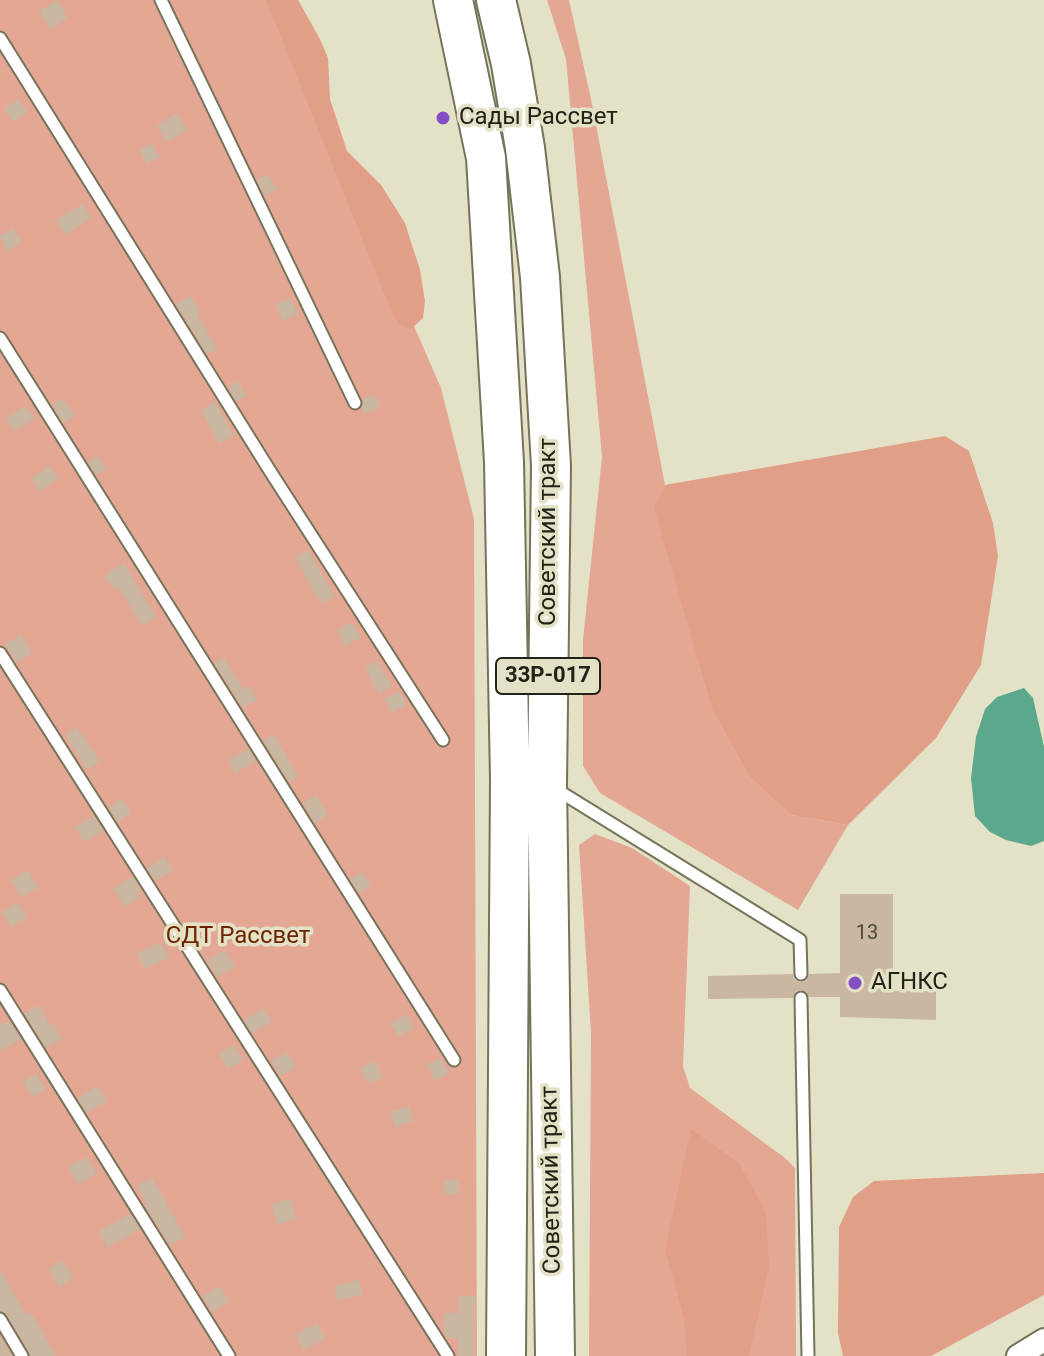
<!DOCTYPE html>
<meta charset="utf-8">
<style>
body{margin:0}
canvas{display:block;background:#e4e2c6}
</style>
<canvas width="1044" height="1356"></canvas>
<script>
const ctx = document.querySelector('canvas').getContext('2d');
ctx.lineJoin = 'round';
function paint(path, color) {
  ctx.fillStyle = color;
  ctx.fill(path, 'evenodd');
}
function shape(rows) {
  const path = new Path2D();
  for (const r of rows) {
    path.moveTo(r[0], r[1]);
    for (let i = 2; i < r.length; i += 2) path.lineTo(r[i], r[i + 1]);
  }
  return path;
}
function strokePath(path, color, width, dash) {
  ctx.strokeStyle = color;
  ctx.lineWidth = width;
  ctx.lineCap = dash ? 'butt' : 'round';
  ctx.setLineDash(dash || []);
  ctx.stroke(path);
}
function drawText(font, color, halo, rows, align = 'center') {
  ctx.font = font + ' Roboto,sans-serif';
  ctx.lineWidth = 7;
  ctx.setLineDash([]);
  ctx.textBaseline = 'middle';
  ctx.strokeStyle = halo;
  ctx.fillStyle = color;
  for (const [text, x, y, turn = 0] of rows) {
    ctx.save();
    ctx.translate(x, y);
    ctx.rotate((+turn || 0) * Math.PI / 180);
    ctx.textAlign = isNaN(turn) ? turn : align;
    if (halo) ctx.strokeText(text, 0, 0);
    ctx.fillText(text, 0, 0);
    ctx.restore();
  }
}
const green = shape([
 [0,0,272,0,441,388,474,519,477,1356,0,1356],
 [547,0,569,0,591,99,665,485,655,508,712,710,750,778,791,815,848,825,798,910,600,793,583,766,583,640,602,457,566,59],
 [595,834,632,848,690,886,683,1066,690,1088,785,1158,795,1168,796,1356,589,1356,591,1033,579,845]
]);
const forest = shape([
 [266,0,298,0,320,39,328,58,330,99,347,151,381,185,405,223,420,270,425,301,423,318,411,329,402,327,393,315],
 [945,436,969,451,993,523,998,556,981,665,936,738,848,825,791,815,750,778,712,710,654,508,665,485],
 [691,1129,739,1163,766,1213,769,1267,749,1356,687,1356,684,1318,665,1250],
 [1044,1173,1044,1295,931,1356,843,1356,838,1333,839,1227,853,1197,874,1181]
]);
const water = shape([
 [1024,688,1033,698,1044,747,1044,841,1031,846,1006,840,990,832,975,816,971,778,976,737,985,709,997,697]
]);
const building = shape([
 [57,0,68,18,50,29,39,11],
 [19,99,28,112,13,122,4,108],
 [177,113,187,130,166,142,157,125],
 [152,143,160,157,147,164,139,150],
 [268,174,277,189,265,196,257,180],
 [83,204,91,218,65,235,56,220],
 [13,228,22,242,7,252,0,236],
 [191,296,200,312,197,313,217,349,207,354,176,304],
 [290,298,298,313,283,321,276,304],
 [238,381,246,396,236,401,228,387],
 [374,394,380,407,365,414,362,408,363,399],
 [63,398,75,416,63,423,52,405],
 [215,402,234,436,219,444,201,410],
 [26,406,34,419,14,431,6,418],
 [98,456,106,469,96,475,88,462],
 [50,466,58,479,39,491,31,478],
 [308,550,335,596,321,604,295,557],
 [124,563,156,617,142,626,118,586,113,589,104,576],
 [352,622,361,637,345,646,337,630],
 [21,635,32,653,17,662,5,644],
 [224,657,243,689,234,694,214,663],
 [377,661,392,686,379,694,365,668],
 [249,686,257,700,243,708,234,695],
 [399,691,407,705,392,713,384,699],
 [77,727,100,761,87,770,65,735],
 [274,734,298,777,289,782,263,740],
 [248,749,256,761,235,773,228,760],
 [316,795,328,815,315,823,303,803],
 [122,799,131,813,118,822,108,807],
 [94,816,103,831,84,842,75,827],
 [164,857,172,871,156,881,147,868],
 [28,870,38,888,21,897,11,880],
 [362,872,371,886,359,893,350,879],
 [133,877,141,890,137,893,140,897,125,907,113,889],
 [840,894,893,894,893,991,936,991,936,1020,840,1017,840,997,809,997,802,990,796,991,793,998,708,999,708,976,793,974,794,979,800,982,806,981,809,974,840,973],
 [18,903,27,918,11,927,2,912],
 [161,942,169,957,145,969,137,953],
 [225,950,235,967,217,977,207,960],
 [39,1005,50,1025,53,1023,62,1039,46,1048,24,1013],
 [263,1008,272,1022,252,1033,244,1020],
 [406,1014,414,1028,399,1037,390,1023],
 [9,1021,21,1039,0,1051,0,1026],
 [234,1045,243,1060,228,1069,219,1054],
 [288,1052,296,1067,280,1076,271,1061],
 [441,1058,449,1074,435,1081,427,1064],
 [375,1061,383,1077,368,1084,360,1068],
 [36,1074,46,1090,32,1097,23,1081],
 [98,1086,107,1101,87,1113,77,1098],
 [409,1106,414,1121,395,1127,390,1112],
 [87,1157,97,1174,78,1184,68,1167],
 [152,1177,185,1237,170,1245,145,1206,147,1204,137,1186],
 [445,1179,459,1180,458,1195,444,1194],
 [290,1198,297,1219,277,1225,271,1205],
 [130,1214,140,1229,108,1247,99,1231],
 [63,1260,73,1279,59,1287,49,1268],
 [0,1269,26,1315,31,1312,56,1356,30,1356,7,1315,0,1311],
 [359,1280,362,1295,337,1301,334,1286],
 [220,1286,229,1302,212,1312,203,1296],
 [459,1296,475,1296,474,1356,458,1356,458,1339,447,1338,444,1334,444,1313,459,1313],
 [317,1323,325,1339,303,1350,296,1334],
 [0,1336,12,1356,0,1356]
]);
const lane = shape([
 [161,0,355,403],
 [0,38,270,471,443,740],
 [0,338,454,1060],
 [0,653,448,1356],
 [554,788,800,940,801,974],
 [0,990,229,1356],
 [801,998,808,1356],
 [0,1319,22,1356]
]);
const street = shape([
 [1018,1356,1044,1340]
]);
const highway = shape([
 [453,0,486,158,504,462,510,780,506,1356],
 [496,0,511,64,525,148,540,277,551,466,547,783,555,1356]
]);
const markers = [
 [443,118,8,"#844ec5"],
 [855,983,8,"#844ec5"]
];
const numberNames = [
 ["13",867,934]
];
const shields = [
 [548,676,104]
];
const shieldNames = [
 ["33Р-017",548,676]
];
const poiNames = [
 ["Сады Рассвет",459,118],
 ["АГНКС",871,983]
];
const streetNames = [
 ["Советский тракт",549,532,-90],
 ["Советский тракт",552,1180,-91]
];
const parkNames = [
 ["СДТ Рассвет",238,937]
];
paint(green, '#e3a793');
paint(forest, '#e19f88');
paint(water, '#5ba88d');
paint(building, '#cab7a1');
strokePath(lane, '#75735a', 15);
strokePath(street, '#75735a', 26);
strokePath(highway, '#75735a', 42);
strokePath(lane, '#fff', 11);
strokePath(street, '#fff', 22);
strokePath(highway, '#fff', 38);
for (const [x, y, r, color] of markers) {
  const dot = new Path2D();
  dot.arc(x, y, r, 0, 2 * Math.PI);
  ctx.fillStyle = color;
  ctx.fill(dot);
  strokePath(dot, '#e4e2c6', 3);
}
drawText('20px', '#4d473a', null, numberNames);
for (const [x, y, w] of shields) {
  const box = new Path2D();
  box.roundRect(x - w / 2, y - 18, w, 36, 6);
  ctx.fillStyle = '#e4e2c6';
  ctx.fill(box);
  strokePath(box, '#232218', 2);
}
drawText('bold 22px', '#232218', null, shieldNames);
drawText('24px', '#232218', '#e4e2c6', poiNames, 'left');
drawText('24px', '#232218', '#e4e2c6', streetNames);
drawText('24px', '#702303', '#e4e2c6', parkNames);
</script>
